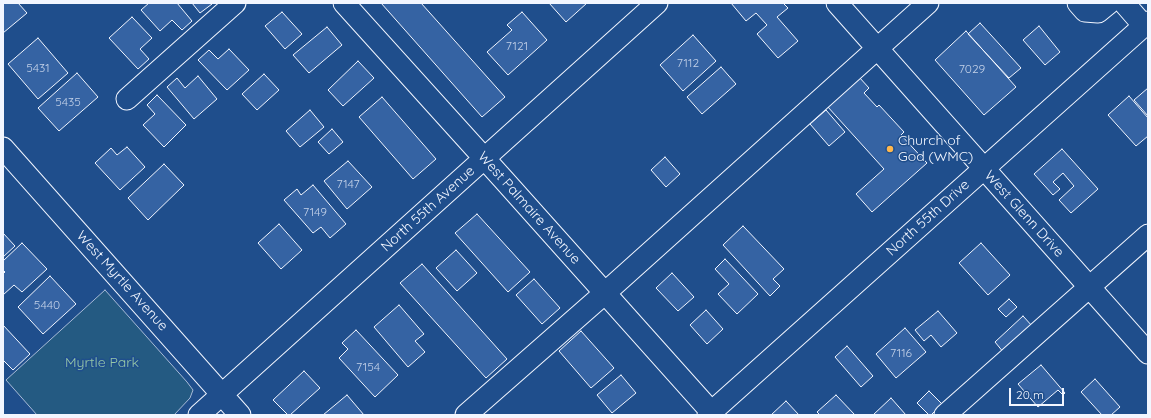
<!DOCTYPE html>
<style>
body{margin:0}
#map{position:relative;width:1151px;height:418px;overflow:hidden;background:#1f4e8c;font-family:Quicksand,sans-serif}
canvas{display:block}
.frame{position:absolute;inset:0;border:4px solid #f2f6ff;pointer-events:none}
.scale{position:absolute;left:1009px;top:388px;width:55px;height:18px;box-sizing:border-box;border:2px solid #f2f6ff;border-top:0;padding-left:5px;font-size:12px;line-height:14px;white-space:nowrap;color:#f2f6ff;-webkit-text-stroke:3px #1f4e8c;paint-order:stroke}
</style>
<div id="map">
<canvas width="1151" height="418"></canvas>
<div class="frame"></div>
<div class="scale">20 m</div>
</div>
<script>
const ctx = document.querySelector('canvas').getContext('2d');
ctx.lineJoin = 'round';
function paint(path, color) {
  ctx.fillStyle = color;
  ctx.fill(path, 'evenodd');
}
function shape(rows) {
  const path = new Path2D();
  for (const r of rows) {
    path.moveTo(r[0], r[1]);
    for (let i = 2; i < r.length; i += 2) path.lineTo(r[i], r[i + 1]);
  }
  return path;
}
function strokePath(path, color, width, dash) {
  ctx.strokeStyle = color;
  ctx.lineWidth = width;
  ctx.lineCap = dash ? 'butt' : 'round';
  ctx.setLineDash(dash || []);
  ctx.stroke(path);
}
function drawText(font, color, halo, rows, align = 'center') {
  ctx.font = font + ' Quicksand,sans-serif';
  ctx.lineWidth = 3;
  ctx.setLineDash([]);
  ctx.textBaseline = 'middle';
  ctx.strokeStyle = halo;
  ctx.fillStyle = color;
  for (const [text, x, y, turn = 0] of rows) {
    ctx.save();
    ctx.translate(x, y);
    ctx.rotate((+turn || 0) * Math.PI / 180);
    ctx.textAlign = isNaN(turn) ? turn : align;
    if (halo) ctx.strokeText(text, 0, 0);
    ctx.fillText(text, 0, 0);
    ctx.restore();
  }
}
const green = shape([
 [105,290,187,382,193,390,190,398,174,415,37,415,6,380,105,290]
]);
const building = shape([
 [3,3,18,3,27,13,3,33,3,3],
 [149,3,177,3,192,21,182,30,172,20,160,31,141,10,149,3],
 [192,3,211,3,212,4,200,13,192,3],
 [381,3,421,3,505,97,482,117,381,3],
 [549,3,587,3,566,22,549,3],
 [731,3,783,3,788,8,777,17,798,41,778,58,757,34,767,25,756,13,746,21,731,3],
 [282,12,302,34,285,49,265,26,282,12],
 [522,12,547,40,508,75,487,52,512,30,507,25,522,12],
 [132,17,152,38,140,49,149,59,138,69,109,38,132,17],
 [980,23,1021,68,1009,78,968,34,980,23],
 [1039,26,1060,52,1045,65,1023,40,1039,26],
 [327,27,342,45,309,73,293,55,327,27],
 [966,31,1016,87,984,115,935,60,966,31],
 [693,35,716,61,683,91,660,65,693,35],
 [38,38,68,73,38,99,8,64,38,38],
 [229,49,249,70,227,90,198,60,209,50,218,59,229,49],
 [358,61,374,78,343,106,328,90,358,61],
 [721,67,736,84,702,114,687,97,721,67],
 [77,73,98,97,59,131,38,108,77,73],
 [264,74,279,90,257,110,242,94,264,74],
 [198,76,217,99,194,119,167,87,177,78,185,88,198,76],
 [859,77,869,88,864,93,877,107,879,105,904,132,901,135,927,163,872,212,856,194,884,169,827,106,859,77],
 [1148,88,1148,116,1134,100,1148,88],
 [157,95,186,125,164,147,143,125,155,114,147,105,157,95],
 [1129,96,1148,118,1148,136,1136,146,1108,115,1129,96],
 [382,97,436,159,413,179,359,117,382,97],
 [310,110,324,127,300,147,286,131,310,110],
 [826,110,845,132,829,146,810,124,826,110],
 [332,129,343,142,329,154,318,142,332,129],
 [127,147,145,167,120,190,95,163,111,148,117,155,127,147],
 [1062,149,1098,189,1071,213,1059,200,1074,186,1063,173,1053,182,1060,189,1053,195,1034,174,1062,149],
 [665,157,680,174,666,187,651,170,665,157],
 [348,161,372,187,347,209,324,181,348,161],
 [164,164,184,185,148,220,128,198,164,164],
 [313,185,346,224,330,238,321,227,313,233,284,200,297,189,301,195,313,185],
 [477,214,530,272,508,292,455,233,477,214],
 [279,224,302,250,281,269,258,243,279,224],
 [743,226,784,269,773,279,780,286,770,296,723,245,743,226],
 [3,233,15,246,3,257,3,233],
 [22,243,47,269,22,292,14,285,3,295,3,274,5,272,3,270,3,261,22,243],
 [981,243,1010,275,988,295,959,263,981,243],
 [456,250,477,273,457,291,436,268,456,250],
 [725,259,758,294,737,314,718,294,729,284,715,269,725,259],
 [422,264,507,359,486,378,400,283,422,264],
 [672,273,694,297,678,311,656,288,672,273],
 [50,276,76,304,43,334,18,307,50,276],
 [534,279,560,308,542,324,516,295,534,279],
 [1009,299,1017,307,1006,317,998,309,1009,299],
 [399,305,424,334,415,341,425,352,408,367,374,327,399,305],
 [706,310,723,329,707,344,690,325,706,310],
 [938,311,957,333,941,347,931,335,924,341,915,330,938,311],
 [1023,316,1033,327,1004,353,995,342,1023,316],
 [3,325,30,354,13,370,3,360,3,325],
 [905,328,926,352,896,378,876,354,905,328],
 [356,330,398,375,375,397,339,358,348,349,342,343,356,330],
 [581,331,614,368,591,388,559,351,581,331],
 [847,346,873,376,861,387,835,357,847,346],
 [1041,365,1065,393,1063,395,1058,390,1038,407,1018,384,1041,365],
 [304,371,320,388,290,415,288,415,273,400,304,371],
 [621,375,636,393,612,413,597,395,621,375],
 [1095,379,1120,407,1111,415,1102,415,1081,392,1095,379],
 [929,391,942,404,931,415,929,415,917,403,929,391],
 [347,395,364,415,323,415,347,395],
 [836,395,855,415,820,415,817,412,836,395],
 [891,398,906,415,873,415,891,398],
 [786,401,799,415,771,415,786,401]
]);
const minor = shape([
 [344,3,503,179,714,415],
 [837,3,1148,353],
 [1078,3,1085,11,1098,12,1109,3],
 [1124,3,1144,26],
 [127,99,235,3],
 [3,148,240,415],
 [199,415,657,3],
 [466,415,605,293,928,3],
 [708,415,1148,22],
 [945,415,1148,235]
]);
const markers = [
 [890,149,4,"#ffb74d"]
];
const numberNames = [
 ["7121",517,46],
 ["7112",688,63],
 ["5431",38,68],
 ["7029",972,69],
 ["5435",68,102],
 ["7147",348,184],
 ["7149",315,212],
 ["5440",47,305],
 ["7116",901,353],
 ["7154",368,367]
];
const poiNames = [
 ["Church of",898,141],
 ["God (WMC)",898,157]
];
const streetNames = [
 ["West Palmaire Avenue",529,208,48],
 ["North 55th Avenue",428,209,-42],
 ["West Glenn Drive",1024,214,48],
 ["North 55th Drive",928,218,-42],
 ["West Myrtle Avenue",122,281,48]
];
const parkNames = [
 ["Myrtle Park",102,363]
];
paint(green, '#245a82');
strokePath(green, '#a8bbd7', 1);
paint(building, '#3563a3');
strokePath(building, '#f2f6ff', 1);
strokePath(minor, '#f2f6ff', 23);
strokePath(minor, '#1f4e8c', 21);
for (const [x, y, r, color] of markers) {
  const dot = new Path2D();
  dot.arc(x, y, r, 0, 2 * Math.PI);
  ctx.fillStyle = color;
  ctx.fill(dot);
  strokePath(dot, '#1f4e8c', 1.5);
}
drawText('12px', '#c3d1e8', null, numberNames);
drawText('14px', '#f2f6ff', '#1f4e8c', poiNames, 'left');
drawText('14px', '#f2f6ff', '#1f4e8c', streetNames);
drawText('14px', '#97c8a6', '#1f4e8c', parkNames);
</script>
